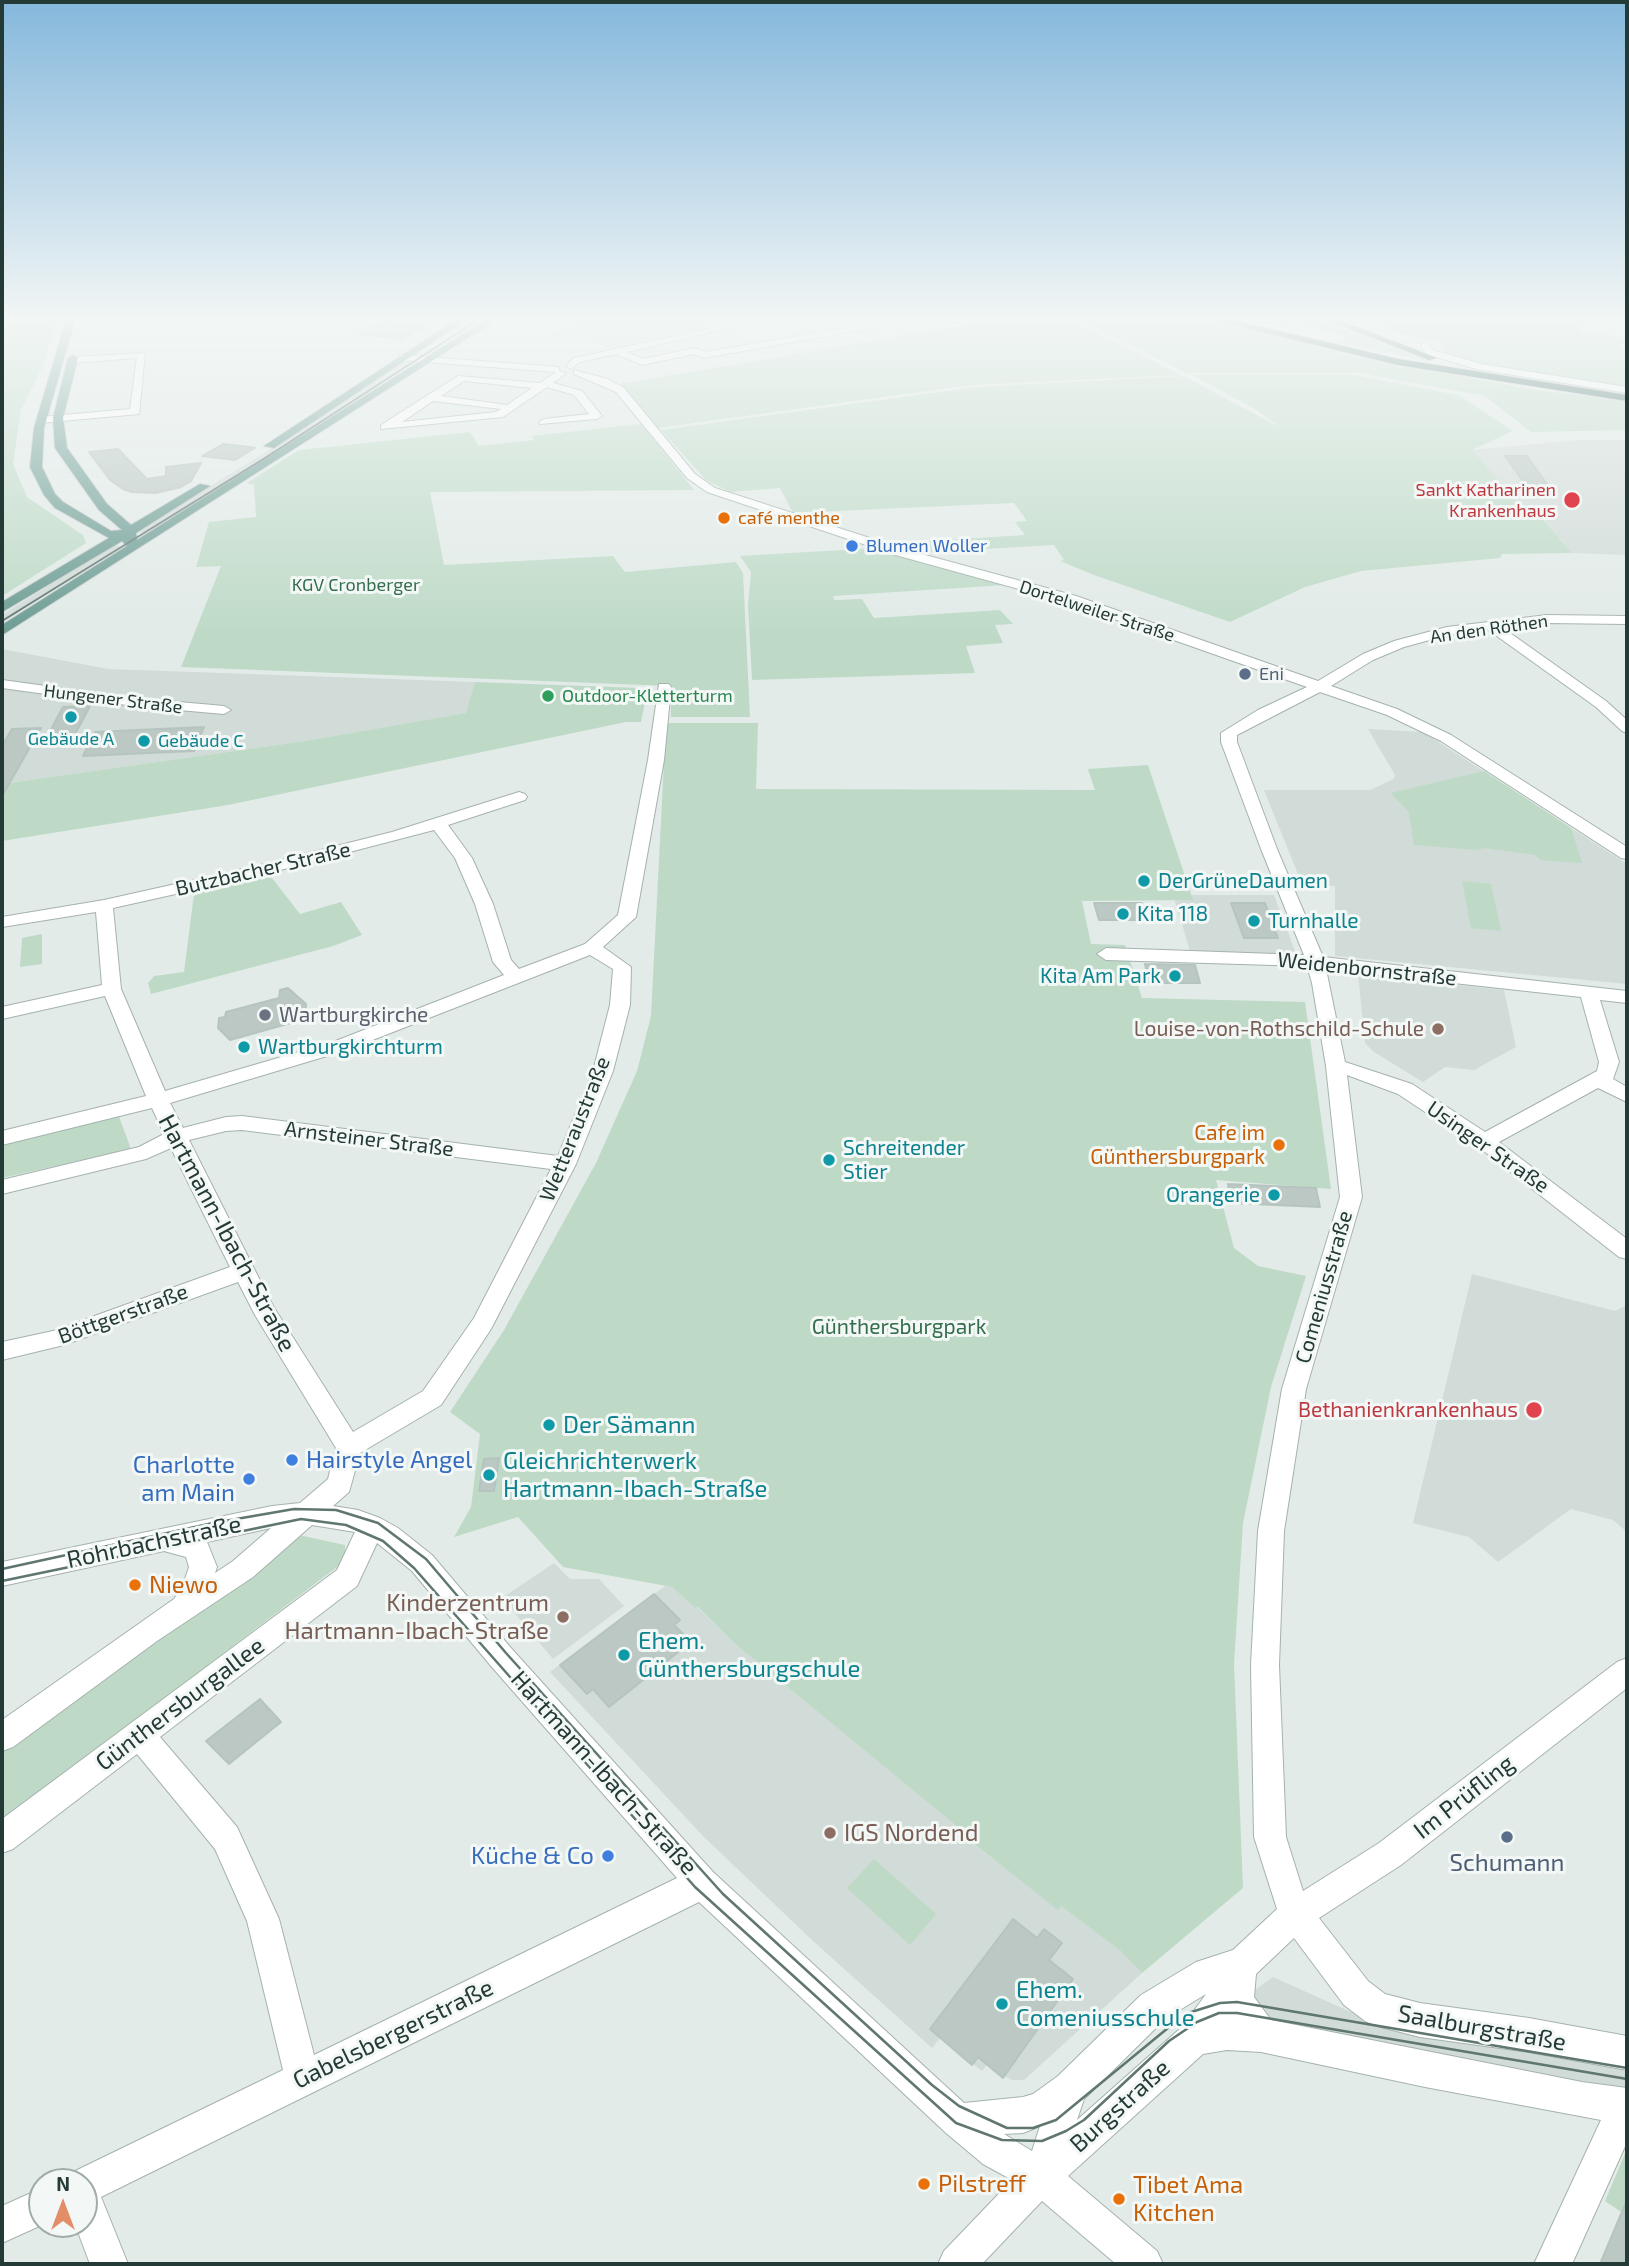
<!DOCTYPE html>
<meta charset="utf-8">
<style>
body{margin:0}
#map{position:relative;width:1629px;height:2266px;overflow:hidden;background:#e2ebe8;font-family:"Exo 2",sans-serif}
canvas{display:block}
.frame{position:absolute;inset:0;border:4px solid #243a36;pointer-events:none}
.north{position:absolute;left:28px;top:2168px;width:70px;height:70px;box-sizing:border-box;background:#f3f8f6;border:2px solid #a0aca9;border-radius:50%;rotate:0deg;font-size:19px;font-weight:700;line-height:28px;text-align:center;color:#243a36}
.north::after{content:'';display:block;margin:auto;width:24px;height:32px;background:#e38e68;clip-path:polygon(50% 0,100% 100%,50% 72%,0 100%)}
</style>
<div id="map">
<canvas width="1629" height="2266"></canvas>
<div class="frame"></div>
<div class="north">N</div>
</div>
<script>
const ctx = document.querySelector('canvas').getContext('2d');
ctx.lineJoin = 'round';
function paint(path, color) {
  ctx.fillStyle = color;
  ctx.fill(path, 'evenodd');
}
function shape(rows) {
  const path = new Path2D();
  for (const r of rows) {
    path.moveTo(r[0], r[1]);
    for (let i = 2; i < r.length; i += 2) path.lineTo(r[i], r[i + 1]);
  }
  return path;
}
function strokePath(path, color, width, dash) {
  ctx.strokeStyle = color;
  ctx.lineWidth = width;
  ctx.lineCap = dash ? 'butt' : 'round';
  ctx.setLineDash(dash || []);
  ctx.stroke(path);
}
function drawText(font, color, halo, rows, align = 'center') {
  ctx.font = font + ' "Exo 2",sans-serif';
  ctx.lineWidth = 6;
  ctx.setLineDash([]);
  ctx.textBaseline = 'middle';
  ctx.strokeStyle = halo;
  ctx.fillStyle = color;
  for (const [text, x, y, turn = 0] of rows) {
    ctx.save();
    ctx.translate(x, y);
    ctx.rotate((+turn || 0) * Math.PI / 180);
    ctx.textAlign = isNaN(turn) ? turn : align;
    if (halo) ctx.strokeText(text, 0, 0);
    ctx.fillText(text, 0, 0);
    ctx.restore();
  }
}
const built = shape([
 [576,320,703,320,718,325,606,348,592,340,550,337],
 [415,361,247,470,143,534,137,531,282,442,398,365],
 [1578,440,1627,440,1627,555,1572,553,1537,511,1526,511,1471,450],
 [113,545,122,546,2,623,2,615],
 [2,649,108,669,475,682,467,713,305,741,2,784],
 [1368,729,1423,732,1627,864,1627,984,1335,956,1335,886,1302,884,1264,790,1370,790,1394,779,1395,775],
 [1173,895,1274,895,1296,954,1191,954],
 [1358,974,1504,990,1516,1047,1474,1070,1445,1067,1423,1082,1374,1052,1365,1043],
 [1472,1274,1615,1311,1627,1305,1627,1532,1613,1520,1571,1509,1498,1562,1469,1537,1413,1523],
 [554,1563,570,1579,599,1579,624,1606,553,1659,502,1598],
 [665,1586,672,1587,695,1608,697,1607,734,1643,959,1827,956,1831,1058,1909,1061,1906,1122,1951,1142,1973,1024,2080,1012,2080,1005,2076,1002,2078,987,2065,982,2071,940,2038,932,2048,812,1940,703,1836,550,1672],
 [1273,1977,1353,2013,1393,2023,1627,2060,1627,2091,1269,2027,1243,1999]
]);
const green = shape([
 [2,320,57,320,43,366,21,410,13,464,27,497,83,535,86,543,2,596],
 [994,320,1073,320,1181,375,971,385,658,428,620,384],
 [1078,320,1212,320,1359,357,1530,389,1627,401,1627,430,1531,432,1485,396,1359,373,1187,373],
 [1250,320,1321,320,1428,361,1335,341,1348,338,1338,333,1295,324,1279,326],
 [1364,320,1593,320,1578,332,1627,338,1627,342,1618,345,1627,348,1627,388,1500,370,1462,361,1444,352,1442,341,1417,339],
 [1192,375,1355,375,1458,395,1513,431,1472,450,1526,511,1536,511,1572,553,1502,554,1500,558,1361,571,1305,587,1230,622,1094,575,1060,561,1064,560,1054,545,917,553,894,546,929,541,1025,535,1015,522,1027,521,1014,503,793,513,780,488,730,492,706,480,661,430,976,387,1184,376,1281,428,1255,409],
 [641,424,694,490,430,492,444,565,613,556,625,572,736,562,743,573,750,717,671,717,671,686,181,667,221,566,196,567,209,522,256,517,254,485,247,483,299,450,470,432,479,446,534,440,531,436],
 [876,548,1006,585,833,596,834,600,862,599,874,618,1000,610,1013,624,995,625,1003,643,966,646,975,673,752,680,748,605,751,572,740,556],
 [475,682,640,688,647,692,641,722,626,722,228,805,2,841,2,784,305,741,466,713],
 [666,723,758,723,756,789,1095,790,1088,769,1148,765,1193,900,1082,901,1091,944,1125,945,1142,998,1305,1002,1331,1189,1216,1180,1234,1248,1258,1266,1306,1276,1271,1387,1243,1523,1234,1664,1243,1888,1142,1973,1121,1951,1061,1906,1058,1910,956,1830,958,1827,734,1643,698,1607,695,1608,672,1587,563,1567,518,1517,454,1537,471,1507,480,1434,450,1412,504,1330,596,1163,637,1071,651,1016],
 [1484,771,1571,828,1582,863,1541,860,1535,855,1485,848,1477,850,1414,845,1409,812,1391,793],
 [265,869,300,914,341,902,362,935,333,946,151,994,148,983,154,976,184,972,195,886],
 [1462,881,1491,884,1501,931,1471,928],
 [42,934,42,964,20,967,22,938],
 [118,1114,131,1149,2,1178,2,1141],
 [294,1534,345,1545,345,1561,2,1821,2,1746],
 [874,1859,936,1914,910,1945,847,1888],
 [1627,2149,1627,2216,1605,2201]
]);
const building = shape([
 [384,320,427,325,402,339,359,334,384,320],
 [223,444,251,447,255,448,235,460,202,456,223,444],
 [118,449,147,479,166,476,166,467,201,463,191,481,181,487,156,493,132,492,123,489,110,480,89,452,118,449],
 [1505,456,1527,456,1547,484,1542,484,1552,498,1534,497,1505,456],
 [90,706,74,736,47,737,63,707,90,706],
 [204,727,194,751,83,756,95,732,204,727],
 [41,728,2,796,2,746,12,729,41,728],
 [1094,903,1142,903,1146,920,1099,920,1094,903],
 [1231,903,1265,903,1278,938,1244,938,1231,903],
 [1145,964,1195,965,1200,983,1149,983,1145,964],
 [288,988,306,1004,305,1019,230,1040,218,1028,219,1018,225,1017,226,1012,279,998,280,990,288,988],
 [1228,1184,1316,1188,1320,1207,1231,1203,1228,1184],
 [499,1458,494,1491,479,1491,484,1459,499,1458],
 [654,1594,680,1620,674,1625,691,1642,609,1707,593,1689,587,1694,560,1665,654,1594],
 [260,1699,281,1722,229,1764,206,1741,260,1699],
 [1013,1919,1037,1938,1044,1929,1062,1943,1049,1960,1073,1979,1003,2078,978,2057,972,2065,930,2029,1013,1919],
 [1627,2200,1627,2264,1600,2264,1627,2200]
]);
const minor = shape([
 [748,320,763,320,627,352,643,359,695,348,705,352,817,333,787,320,798,320,829,331,898,320,917,320,704,358,694,354,642,365,616,354,580,362,571,369,566,366,574,358,748,320],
 [1426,342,1433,350,1481,364,1627,387,1627,393,1476,369,1426,354,1421,345,1426,342],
 [145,353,139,414,41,423,36,420,41,417,130,409,137,358,72,363,67,360,72,357,145,353],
 [402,355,559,367,559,371,566,373,553,383,582,391,602,416,597,419,540,424,539,422,544,419,589,414,574,395,547,387,503,417,381,429,381,425,458,376,540,383,556,372,399,360,399,356,402,355],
 [464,381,532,388,507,405,441,396,464,381],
 [433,401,501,409,496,412,402,422,433,401],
 [574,370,608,379,624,388,695,474,715,488,907,550,1076,596,1318,681,1363,654,1394,641,1447,627,1547,615,1627,616,1627,624,1547,623,1503,628,1606,701,1627,720,1627,733,1622,731,1596,707,1487,629,1448,635,1404,647,1373,660,1331,686,1397,709,1451,735,1627,847,1627,859,1621,858,1441,741,1387,715,1320,692,1237,735,1237,742,1277,849,1323,957,1627,991,1627,1003,1600,1000,1619,1062,1613,1079,1627,1087,1627,1102,1598,1088,1499,1142,1627,1239,1627,1259,1619,1257,1485,1152,1398,1094,1347,1075,1362,1197,1306,1389,1284,1531,1279,1665,1286,1837,1303,1891,1379,1843,1617,1662,1627,1658,1627,1688,1401,1865,1319,1918,1368,1981,1385,1994,1420,2003,1529,2018,1627,2036,1627,2070,1529,2052,1420,2037,1377,2026,1365,2021,1344,2005,1294,1938,1256,1974,1254,1997,1271,2020,1582,2082,1627,2088,1627,2142,1572,2264,1534,2264,1601,2120,1425,2087,1261,2052,1227,2050,1203,2054,1068,2176,1157,2251,1163,2264,1116,2264,1042,2201,982,2264,938,2264,944,2251,1012,2180,983,2164,946,2133,699,1902,101,2197,128,2264,90,2264,75,2224,84,2224,84,2182,68,2182,71,2173,283,2070,247,1921,215,1849,137,1754,13,1849,2,1853,2,1819,337,1570,355,1532,312,1525,253,1577,157,1641,13,1747,2,1751,2,1720,174,1599,182,1588,189,1567,186,1557,164,1551,2,1586,2,1562,272,1506,300,1503,328,1479,336,1448,255,1315,238,1282,64,1345,2,1360,2,1342,53,1331,230,1267,171,1148,146,1159,2,1194,2,1180,139,1147,164,1134,152,1108,2,1145,2,1131,146,1096,105,996,2,1019,2,1007,102,985,96,912,2,927,2,917,104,900,265,864,392,832,519,792,525,794,527,797,525,800,448,825,472,858,493,904,511,960,519,969,585,944,618,915,648,760,659,684,669,684,671,687,664,760,636,917,603,947,631,967,630,1005,613,1071,576,1164,491,1329,441,1405,360,1453,349,1492,333,1506,358,1510,380,1518,398,1528,432,1555,511,1648,713,1872,964,2103,1023,2097,1033,2094,1058,2076,1141,1995,1196,1962,1233,1950,1277,1909,1254,1837,1251,1665,1258,1531,1282,1389,1340,1197,1326,1066,1312,983,1307,966,1106,960,1097,954,1106,948,1304,955,1261,849,1221,742,1221,733,1258,710,1307,687,1066,602,899,556,707,492,687,478,616,392,574,374,574,370],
 [434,830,455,858,475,904,493,962,504,975,333,1042,165,1091,121,989,113,908,265,874,434,830],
 [590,955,613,969,610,1005,593,1071,558,1156,242,1116,226,1117,183,1128,170,1103,347,1050,590,955],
 [1326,969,1581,997,1599,1062,1597,1071,1485,1132,1412,1084,1345,1062,1326,969],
 [242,1130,551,1169,474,1318,423,1391,353,1432,273,1306,189,1140,226,1131,242,1130],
 [271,1528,233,1561,215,1573,217,1567,207,1542,271,1528],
 [377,1543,412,1571,491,1666,677,1878,314,2055,279,1919,237,1827,160,1737,357,1586,377,1543],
 [1206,1994,1183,2026,1077,2120,1084,2099,1165,2019,1206,1994],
 [1040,2126,1032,2151,1004,2134,1023,2133,1040,2126],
 [2,680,134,698,224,706,231,710,224,714,134,706,2,688,2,680],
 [42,2188,42,2224,44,2224,2,2243,2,2206,42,2188]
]);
const major = shape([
 [66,320,75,320,44,428,42,467,55,494,63,502,111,531,122,530,99,510,55,448,53,418,68,358,73,355,78,358,63,418,67,448,107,504,131,525,200,484,210,486,136,533,137,540,485,320,496,320,2,635,2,625,127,546,122,541,2,612,2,602,109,538,55,508,44,495,30,467,34,428,66,320],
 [456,320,466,320,274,448,264,446,456,320]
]);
const highway = shape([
 [1220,320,1233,320,1398,359,1627,395,1627,401,1398,365,1221,322,1220,320],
 [1327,320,1339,320,1437,358,1429,360,1327,320]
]);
const tramFar1 = shape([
 [2,621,265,458,478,320]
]);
const tram = shape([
 [2,1569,213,1523,294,1509,336,1510,378,1523,426,1559,506,1653,723,1894,932,2085,959,2106,1007,2128,1033,2128,1056,2120,1185,2014,1220,2003,1237,2002,1627,2068],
 [2,1581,301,1519,346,1525,383,1541,414,1568,695,1887,956,2123,1002,2140,1042,2141,1066,2131,1084,2120,1169,2041,1197,2022,1219,2013,1237,2013,1627,2079]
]);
const markers = [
 [1572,500,9,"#e0444e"],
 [724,518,7,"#e8710a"],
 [852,546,7,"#3f7fe0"],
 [1245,674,7,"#5c6f8a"],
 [548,696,7,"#2e9e5b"],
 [71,717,7,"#0f9aa8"],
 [144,741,7,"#0f9aa8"],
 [1144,881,7,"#0f9aa8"],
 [1123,914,7,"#0f9aa8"],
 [1254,921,7,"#0f9aa8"],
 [1175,976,7,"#0f9aa8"],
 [265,1015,7,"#6b7280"],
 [1438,1029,7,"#8d6e63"],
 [244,1047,7,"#0f9aa8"],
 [1279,1145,7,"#e8710a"],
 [829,1160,7,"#0f9aa8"],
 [1274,1195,7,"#0f9aa8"],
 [1534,1410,9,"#e0444e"],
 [549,1425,7,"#0f9aa8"],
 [292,1460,7,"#3f7fe0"],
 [489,1475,7,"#0f9aa8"],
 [249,1479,7,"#3f7fe0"],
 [135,1585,7,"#e8710a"],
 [563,1617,7,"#8d6e63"],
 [624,1655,7,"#0f9aa8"],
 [830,1833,7,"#8d6e63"],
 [1507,1837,7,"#5c6f8a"],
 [608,1856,7,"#3f7fe0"],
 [1002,2004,7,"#0f9aa8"],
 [924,2184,7,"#e8710a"],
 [1119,2199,7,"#e8710a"]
];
const farHealthnames = [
 ["Sankt Katharinen",1556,490],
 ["Krankenhaus",1556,511]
];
const farFoodnames = [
 ["café menthe",738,518]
];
const farShopnames = [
 ["Blumen Woller",866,546]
];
const farParknames = [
 ["KGV Cronberger",356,585]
];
const farStreetnames = [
 ["Dortelweiler Straße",1097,611,18],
 ["An den Röthen",1489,629,-8],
 ["Hungener Straße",113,699,7]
];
const farServicenames = [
 ["Eni",1259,674]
];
const farLeisurenames = [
 ["Outdoor-Kletterturm",562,696]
];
const farCulturenames = [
 ["Gebäude A",71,739],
 ["Gebäude C",158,741,"left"]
];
const streetNames = [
 ["Butzbacher Straße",263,869,-13],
 ["Weidenbornstraße",1367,969,6],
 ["Wetteraustraße",575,1129,-68],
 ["Arnsteiner Straße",369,1139,7],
 ["Usinger Straße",1488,1147,35],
 ["Comeniusstraße",1324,1287,-74],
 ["Böttgerstraße",123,1314,-20]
];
const cultureNames = [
 ["DerGrüneDaumen",1158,881],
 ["Kita 118",1137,914],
 ["Turnhalle",1268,921],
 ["Kita Am Park",1161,976,"right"],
 ["Wartburgkirchturm",258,1047],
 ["Schreitender",843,1148],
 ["Stier",843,1172],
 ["Orangerie",1260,1195,"right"]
];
const worshipNames = [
 ["Wartburgkirche",279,1015]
];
const educationNames = [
 ["Louise-von-Rothschild-Schule",1424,1029]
];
const foodNames = [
 ["Cafe im",1265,1133],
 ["Günthersburgpark",1265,1157]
];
const parkNames = [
 ["Günthersburgpark",899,1327]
];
const healthNames = [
 ["Bethanienkrankenhaus",1518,1410]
];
const nearStreetnames = [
 ["Hartmann-Ibach-Straße",227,1233,62],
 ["Rohrbachstraße",154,1542,-12],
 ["Günthersburgallee",180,1704,-37],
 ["Hartmann-Ibach-Straße",604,1773,48],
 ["Im Prüfling",1464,1797,-38],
 ["Saalburgstraße",1482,2028,10],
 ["Gabelsbergerstraße",393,2034,-26],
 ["Burgstraße",1120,2106,-42]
];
const nearCulturenames = [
 ["Der Sämann",563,1425],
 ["Gleichrichterwerk",503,1461],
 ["Hartmann-Ibach-Straße",503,1489],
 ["Ehem.",638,1641],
 ["Günthersburgschule",638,1669],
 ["Ehem.",1016,1990],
 ["Comeniusschule",1016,2018]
];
const nearShopnames = [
 ["Hairstyle Angel",306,1460,"left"],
 ["Charlotte",235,1465],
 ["am Main",235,1493],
 ["Küche & Co",594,1856]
];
const nearFoodnames = [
 ["Niewo",149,1585],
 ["Pilstreff",938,2184],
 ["Tibet Ama",1133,2185],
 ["Kitchen",1133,2213]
];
const nearEducationnames = [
 ["Kinderzentrum",549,1603],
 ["Hartmann-Ibach-Straße",549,1631],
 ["IGS Nordend",844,1833,"left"]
];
const nearServicenames = [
 ["Schumann",1507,1863]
];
paint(built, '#d1dbd7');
paint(green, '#bedac7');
paint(building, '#bbc8c4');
strokePath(building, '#b6c4bf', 2);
strokePath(minor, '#a5b2af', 2);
strokePath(major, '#c2c8c7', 2);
strokePath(highway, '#c2c8c7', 2);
paint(minor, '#fff');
paint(major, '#6c9c93');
paint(highway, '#33635d');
strokePath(tramFar1, '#5f7671', 2);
strokePath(tram, '#5f7671', 2.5);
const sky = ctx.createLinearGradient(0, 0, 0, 637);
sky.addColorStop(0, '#85b8dc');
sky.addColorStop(0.5, '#f2f6f5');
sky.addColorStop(1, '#f2f6f500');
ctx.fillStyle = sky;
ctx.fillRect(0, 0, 1629, 637);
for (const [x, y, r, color] of markers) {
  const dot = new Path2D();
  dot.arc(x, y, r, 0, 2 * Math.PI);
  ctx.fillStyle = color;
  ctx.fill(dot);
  strokePath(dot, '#f3f8f6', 2.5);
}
drawText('18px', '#be3a42', '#f3f8f6', farHealthnames, 'right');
drawText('18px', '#c56008', '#f3f8f6', farFoodnames, 'left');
drawText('18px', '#366cbe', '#f3f8f6', farShopnames, 'left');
drawText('18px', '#336d4d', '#f3f8f6', farParknames);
drawText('18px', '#243a36', '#f3f8f6', farStreetnames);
drawText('18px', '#4e5e75', '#f3f8f6', farServicenames, 'left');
drawText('18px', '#27864d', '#f3f8f6', farLeisurenames, 'left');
drawText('18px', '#0d838f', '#f3f8f6', farCulturenames);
drawText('21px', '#243a36', '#f3f8f6', streetNames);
drawText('21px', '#0d838f', '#f3f8f6', cultureNames, 'left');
drawText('21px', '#5b616d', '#f3f8f6', worshipNames, 'left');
drawText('21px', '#785e54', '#f3f8f6', educationNames, 'right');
drawText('21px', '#c56008', '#f3f8f6', foodNames, 'right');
drawText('21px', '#336d4d', '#f3f8f6', parkNames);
drawText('21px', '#be3a42', '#f3f8f6', healthNames, 'right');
drawText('24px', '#243a36', '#f3f8f6', nearStreetnames);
drawText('24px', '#0d838f', '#f3f8f6', nearCulturenames, 'left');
drawText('24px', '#366cbe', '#f3f8f6', nearShopnames, 'right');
drawText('24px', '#c56008', '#f3f8f6', nearFoodnames, 'left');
drawText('24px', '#785e54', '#f3f8f6', nearEducationnames, 'right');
drawText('24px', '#4e5e75', '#f3f8f6', nearServicenames);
</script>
